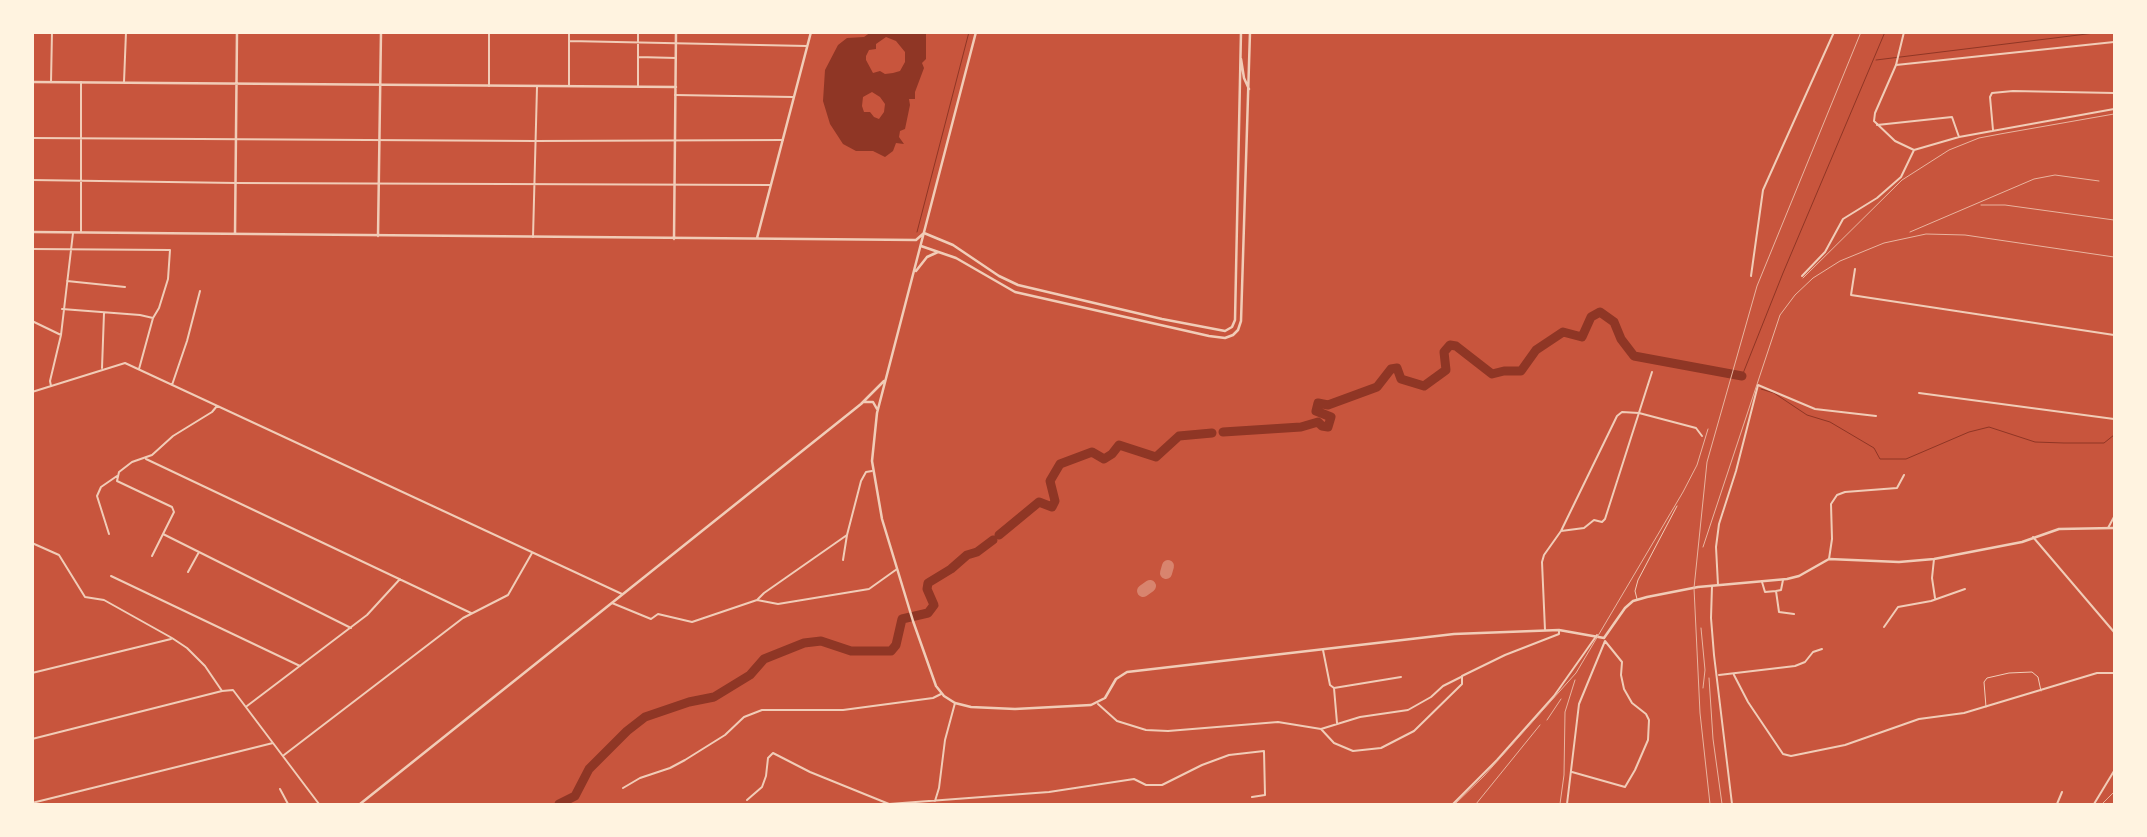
<!DOCTYPE html>
<style>
body{margin:0}
#map{position:relative;width:2147px;height:837px;overflow:hidden;background:#c8553d;font-family:"Fira Sans",sans-serif}
canvas{display:block}
.frame{position:absolute;inset:0;border:34px solid #fff3e0;pointer-events:none}
</style>
<div id="map">
<canvas width="2147" height="837"></canvas>
<div class="frame"></div>
</div>
<script>
const ctx = document.querySelector('canvas').getContext('2d');
ctx.lineJoin = 'round';
function paint(path, color) {
  ctx.fillStyle = color;
  ctx.fill(path, 'evenodd');
}
function shape(rows) {
  const path = new Path2D();
  for (const r of rows) {
    path.moveTo(r[0], r[1]);
    for (let i = 2; i < r.length; i += 2) path.lineTo(r[i], r[i + 1]);
  }
  return path;
}
function strokePath(path, color, width, dash) {
  ctx.strokeStyle = color;
  ctx.lineWidth = width;
  ctx.lineCap = dash ? 'butt' : 'round';
  ctx.setLineDash(dash || []);
  ctx.stroke(path);
}
const water = shape([
 [871,32,926,33,926,59,922,63,924,68,915,92,915,99,909,99,910,105,905,129,900,131,899,137,904,144,896,143,893,151,885,157,873,151,856,151,843,144,830,124,823,101,825,70,838,45,847,38,864,37],
 [886,37,896,41,905,52,905,62,900,71,893,73,885,74,880,71,873,73,866,60,866,56,869,50,876,49,876,44],
 [872,92,880,97,885,104,884,112,879,119,874,117,870,112,864,112,862,106,863,97]
]);
const stream = shape([
 [1876,60,2103,32],
 [917,232,969,32],
 [1744,378,1742,376,1783,273,1885,32],
 [1761,389,1774,393,1807,415,1830,422,1874,448,1880,459,1906,459,1969,432,1989,427,2035,442,2064,443,2104,443,2114,435]
]);
const river = shape([
 [1223,432,1301,427,1318,422,1322,426,1328,427,1331,417,1316,411,1318,403,1328,405,1377,387,1391,369,1397,368,1401,379,1424,386,1446,370,1444,352,1450,345,1456,346,1492,374,1504,371,1521,371,1536,350,1563,332,1582,337,1591,317,1600,312,1614,322,1621,339,1634,356,1742,376],
 [999,535,1039,502,1052,507,1055,501,1050,481,1060,464,1092,452,1104,459,1112,454,1119,445,1156,457,1179,436,1212,433],
 [559,804,575,796,589,769,627,731,645,717,689,702,714,697,750,675,764,659,804,643,821,641,851,651,891,651,896,645,902,619,928,613,934,605,927,589,928,583,951,569,967,555,977,552,993,540]
]);
const taxiway = shape([
 [1166,573,1168,566],
 [1143,591,1150,586]
]);
const service = shape([
 [1637,599,1635,591,1638,580,1677,506],
 [1986,707,1984,682,1987,678,2009,673,2032,672,2038,677,2041,691]
]);
const minor = shape([
 [489,32,489,86],
 [569,32,569,86],
 [1904,32,1896,65,1875,113,1874,121,1895,141,1914,150],
 [569,41,807,46],
 [638,57,676,58],
 [1896,65,2114,42],
 [51,82,52,32],
 [124,82,126,32],
 [638,87,638,32],
 [675,95,793,97],
 [1877,125,1952,117,1959,137],
 [1993,130,1990,97,1992,93,2013,91,2114,93],
 [32,138,535,141,783,140],
 [32,180,236,183,770,185],
 [81,232,81,82],
 [533,237,537,87],
 [32,249,170,250,168,279,159,308,153,318,139,369],
 [1855,269,1851,295,2114,335],
 [1751,276,1763,190,1834,32],
 [1802,276,1825,252,1843,219,1877,198,1901,177,1914,150,1959,137,2114,109],
 [67,281,125,287],
 [62,309,140,315,153,318],
 [32,321,61,335],
 [102,368,104,313],
 [172,385,187,341,200,291],
 [51,386,50,381,61,335,73,233],
 [32,392,125,363,622,594],
 [1919,393,2114,419],
 [217,406,212,412,173,436,152,455,132,462,119,472,117,481,172,507,174,512,163,534,351,628],
 [146,459,471,613],
 [2108,528,2114,517],
 [1561,531,1584,528,1594,520,1602,522,1605,519,1652,372],
 [109,534,97,496,101,487,117,476],
 [2033,537,2114,632],
 [32,543,59,555,85,597,104,600,172,638,187,648,205,666,222,691,233,690,319,804],
 [152,556,163,534],
 [1829,559,1832,539,1831,504,1837,495,1845,492,1897,488,1904,475],
 [1934,559,1932,578,1935,598],
 [843,560,847,535],
 [188,572,199,552],
 [111,576,300,666],
 [1783,580,1781,590,1776,591,1779,612,1794,614],
 [1762,582,1765,592,1776,591],
 [1718,585,1716,547,1719,524,1736,471,1758,385,1815,409,1876,416],
 [1712,586,1711,618,1714,655,1732,804],
 [757,600,778,604,869,589,897,569],
 [612,603,651,619,658,614,692,622,757,600,764,593,847,535,861,481,866,472,872,471],
 [1884,627,1898,607,1931,601,1965,589],
 [1545,630,1542,562,1544,555,1561,531,1617,416,1622,412,1639,413,1696,428,1702,436],
 [1323,650,1330,685,1334,688,1337,723],
 [32,673,171,639],
 [1719,675,1795,666,1805,662,1813,652,1822,649],
 [1734,675,1748,702,1783,754,1791,756,1845,745,1919,719,1964,713,2097,673,2114,673],
 [1334,688,1401,677],
 [1098,704,1117,721,1146,730,1168,731,1278,722,1321,729,1334,743,1353,751,1381,748,1414,731,1462,684,1462,676,1505,655,1559,634,1559,631],
 [247,706,367,615,400,579],
 [1321,729,1360,717,1408,710,1431,697,1443,686,1461,677],
 [32,739,222,691],
 [284,755,463,618,508,595,532,553],
 [1572,772,1625,787,1635,770,1648,740,1649,720,1646,714,1632,703,1624,689,1621,675,1622,662,1605,641],
 [623,788,640,778,670,768,685,760,725,735,744,717,762,710,843,710,933,698,941,694],
 [280,789,288,804],
 [747,800,762,787,766,776,768,758,773,753,810,772,889,804,1049,792,1134,779,1146,785,1162,785,1202,765,1229,755,1264,751,1265,795,1252,797],
 [935,801,939,788,945,740,955,703],
 [32,803,273,743],
 [1453,804,1497,760,1554,696,1597,635],
 [1567,804,1579,704,1605,641],
 [2057,804,2062,792],
 [2094,804,2114,771]
]);
const tertiary = shape([
 [976,32,877,413,872,461,882,519,913,621,936,686,944,696,955,703,971,707,1015,709,1091,705,1105,698,1116,679,1127,672,1454,634,1559,630,1604,638,1625,608,1633,601,1647,597,1698,587,1787,579,1799,576,1829,559,1899,562,1934,559,2022,542,2059,529,2114,528],
 [1241,59,1244,78,1249,89],
 [32,82,676,87],
 [32,232,916,240,924,233,953,245,999,276,1018,285,1162,319,1225,331,1232,327,1235,320,1241,32],
 [235,234,237,32],
 [378,236,381,32],
 [757,238,811,32],
 [674,239,676,32],
 [921,246,956,258,1015,292,1209,336,1225,338,1233,335,1238,330,1241,321,1250,32],
 [916,271,927,257,938,252],
 [864,402,873,402,877,409],
 [360,804,861,404,884,381]
]);
const rail = shape([
 [1981,205,2005,205,2114,220],
 [1910,232,2034,179,2055,175,2099,181],
 [1803,278,1902,180,1949,150,1979,138,2000,134,2114,114],
 [1703,547,1780,315,1795,295,1813,278,1840,261,1884,243,1926,234,1965,235,2114,257],
 [1701,628,1705,670,1703,688],
 [1709,678,1713,739,1722,804],
 [1547,720,1561,699],
 [1455,804,1484,776,1576,673,1683,492,1697,465,1708,429],
 [1476,804,1540,725],
 [1560,804,1564,775,1565,712,1575,680],
 [1710,804,1700,713,1694,588,1707,462,1757,286,1861,32],
 [2102,804,2114,792]
]);
paint(water, '#8f3625');
strokePath(stream, '#8f3625', 1);
strokePath(river, '#8f3625', 9);
strokePath(taxiway, '#d8846e', 12);
strokePath(service, '#f1ccb7', 1);
strokePath(minor, '#f1ccb7', 2);
strokePath(tertiary, '#f1ccb7', 2.5);
strokePath(rail, '#e9b49f', 1);
</script>
